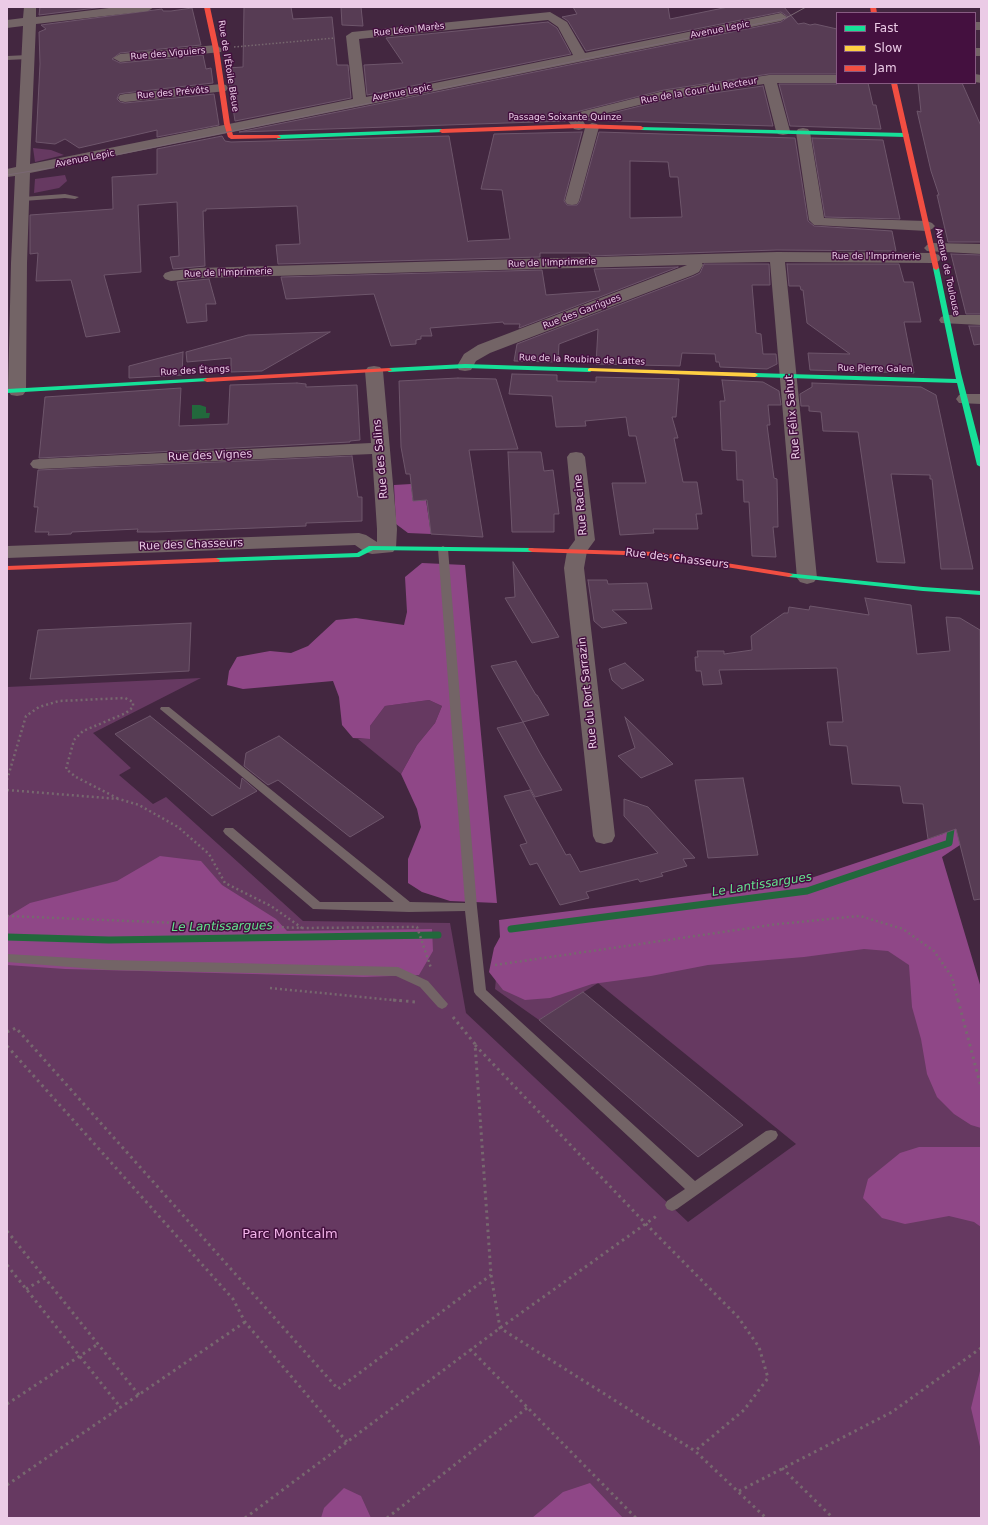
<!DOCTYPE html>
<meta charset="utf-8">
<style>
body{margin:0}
#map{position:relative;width:988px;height:1525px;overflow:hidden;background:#432740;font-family:"DejaVu Sans",sans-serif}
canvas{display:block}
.frame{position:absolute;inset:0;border:8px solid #ebcbe6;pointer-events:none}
.legend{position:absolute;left:836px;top:12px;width:140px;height:72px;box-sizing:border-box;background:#44103f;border:1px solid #875b82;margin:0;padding:5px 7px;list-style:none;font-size:12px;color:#ebcbe6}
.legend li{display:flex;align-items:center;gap:8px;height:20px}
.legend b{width:20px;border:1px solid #875b82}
</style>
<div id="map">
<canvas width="988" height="1525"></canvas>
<div class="frame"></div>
<ul class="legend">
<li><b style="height:5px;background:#16e098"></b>Fast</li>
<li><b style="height:5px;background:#ffcf43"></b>Slow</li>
<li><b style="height:5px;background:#f24e42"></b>Jam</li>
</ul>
</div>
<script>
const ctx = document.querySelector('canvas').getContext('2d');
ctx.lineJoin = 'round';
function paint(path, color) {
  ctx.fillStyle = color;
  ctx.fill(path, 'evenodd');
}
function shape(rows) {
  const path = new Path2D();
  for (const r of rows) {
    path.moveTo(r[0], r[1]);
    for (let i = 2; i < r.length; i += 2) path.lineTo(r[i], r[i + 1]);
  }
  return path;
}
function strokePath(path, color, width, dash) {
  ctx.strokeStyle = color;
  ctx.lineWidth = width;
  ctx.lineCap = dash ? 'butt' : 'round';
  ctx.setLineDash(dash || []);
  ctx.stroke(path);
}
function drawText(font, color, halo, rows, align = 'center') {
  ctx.font = font + ' "DejaVu Sans",sans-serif';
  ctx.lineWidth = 3;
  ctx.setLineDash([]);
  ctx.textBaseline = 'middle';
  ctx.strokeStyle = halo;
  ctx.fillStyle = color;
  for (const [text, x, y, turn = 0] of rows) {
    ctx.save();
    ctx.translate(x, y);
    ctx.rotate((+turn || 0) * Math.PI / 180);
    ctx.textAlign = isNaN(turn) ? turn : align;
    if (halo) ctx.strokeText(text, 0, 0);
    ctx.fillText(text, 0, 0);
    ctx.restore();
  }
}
const green = shape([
 [33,148,51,150,64,155,35,162],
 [65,175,67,181,59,188,34,193,35,179],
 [201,678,93,733,131,768,119,775,153,804,166,797,303,921,450,923,466,1013,688,1222,796,1144,598,983,539,1020,495,989,500,937,811,899,981,988,981,1518,7,1518,7,687],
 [429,700,442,706,435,723,417,745,401,774,358,739,370,739,370,726,385,706]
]);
const forest = shape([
 [411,484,413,501,426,500,431,534,408,533,396,524,394,485],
 [422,563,465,565,497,903,450,901,422,892,408,883,408,859,421,827,417,809,401,774,417,745,435,723,442,706,429,700,385,706,370,726,370,739,353,738,342,725,339,697,333,681,243,689,227,685,229,671,237,657,270,651,291,653,308,646,336,620,356,618,404,625,407,612,405,577],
 [949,723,981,723,981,737,971,736,960,845,942,857,981,988,981,1128,971,1125,954,1114,937,1097,927,1074,921,1039,912,1007,909,965,888,951,864,949,804,957,708,965,651,976,592,984,550,998,525,1000,503,990,489,972,494,948,500,937,499,920,799,882,943,834],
 [160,856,201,861,222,885,276,919,287,931,432,929,433,951,419,975,364,977,65,969,7,965,7,917,30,903,117,881],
 [919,1147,981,1147,981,1227,974,1222,949,1216,905,1224,882,1218,863,1198,868,1179,900,1153],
 [981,1367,981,1451,971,1408],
 [590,1483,623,1518,532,1518,563,1492],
 [344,1488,361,1496,371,1518,321,1518,324,1508]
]);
const water = shape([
 [192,405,200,405,206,407,206,413,210,413,209,418,192,419]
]);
const stream = shape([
 [511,929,807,891,949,843,952,822],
 [7,937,109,940,438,935]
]);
const building = shape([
 [40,7,104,7,39,15,40,7],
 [244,7,291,7,293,19,332,17,337,65,348,65,351,98,235,121,227,68,243,67,244,7],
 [341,7,361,7,363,26,342,25,341,7],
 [573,7,668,7,670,19,728,7,784,7,798,24,804,23,810,25,815,24,837,29,837,74,769,74,664,90,568,114,564,118,566,121,239,132,781,22,788,17,781,12,586,51,568,21,562,17,577,14,573,7],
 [192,8,201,45,120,53,112,59,120,63,203,55,206,69,211,68,213,83,125,93,119,94,117,99,120,102,125,103,214,94,219,125,157,137,157,130,79,148,65,139,55,144,36,142,40,64,39,32,46,29,41,25,162,9,163,11,171,11,192,8],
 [548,22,557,28,571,54,367,95,364,65,403,63,386,38,548,22],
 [838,83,868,83,873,105,876,105,881,129,790,126,779,84,837,84,838,83],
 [918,83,962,83,981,126,981,242,948,242,937,195,939,195,931,171,917,111,921,112,918,83],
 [763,86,773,126,584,120,664,100,763,86],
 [582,132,564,201,567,205,577,205,580,201,599,132,795,138,808,221,814,226,892,231,896,251,777,250,590,256,589,253,540,253,540,257,278,264,276,245,300,244,297,206,206,209,206,211,203,211,205,266,173,269,170,257,179,256,177,202,138,205,141,272,104,275,120,332,86,337,71,280,36,281,38,253,30,254,30,215,113,209,112,177,157,174,157,149,222,136,225,141,231,142,449,136,468,242,469,241,510,239,502,190,481,189,494,134,582,132],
 [630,161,668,162,670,177,678,177,682,217,630,218,630,161],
 [812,138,883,140,900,219,825,217,812,138],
 [951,254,981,255,981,314,966,314,951,254],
 [704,264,769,264,770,285,752,285,756,333,761,334,763,354,776,354,777,364,767,369,720,367,719,362,716,362,715,354,682,353,680,366,596,364,598,329,559,344,558,362,514,361,517,344,694,276,700,273,704,264],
 [787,264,899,264,904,282,913,282,921,322,904,322,914,373,810,370,808,353,850,354,807,323,803,290,801,290,800,286,789,286,787,264],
 [678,267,519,328,520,324,504,324,503,322,430,328,432,336,421,336,421,339,416,340,416,344,391,346,374,294,286,299,281,277,542,270,546,295,600,291,594,269,678,267],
 [209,279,216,304,206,304,207,321,187,323,177,282,209,279],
 [969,326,981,326,981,344,974,345,969,326],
 [330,332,262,371,231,372,231,358,187,362,186,352,248,335,330,332],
 [183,352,182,375,129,378,129,366,183,352],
 [512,374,557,375,557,381,596,382,596,377,679,379,676,417,672,417,678,438,674,438,683,482,697,482,702,514,696,514,698,529,653,529,654,533,620,535,612,483,646,483,636,436,629,436,626,417,585,421,586,426,556,427,552,396,509,394,512,374],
 [458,378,496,379,518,449,469,450,483,537,431,534,427,500,413,501,410,474,406,474,401,447,399,381,458,378],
 [722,380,763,382,779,391,781,405,768,405,770,425,767,425,774,478,777,479,778,527,773,527,776,557,752,556,749,502,744,502,743,480,737,480,736,451,722,450,720,401,725,401,722,380],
 [297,383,306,384,306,387,357,385,360,440,350,441,350,442,39,458,45,397,181,388,179,426,228,424,230,385,297,383],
 [812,383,921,387,936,395,973,569,941,569,932,479,930,479,930,475,891,474,905,563,877,562,858,432,823,431,821,412,809,411,809,406,801,406,800,394,812,387,812,383],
 [508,452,541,452,544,471,553,470,559,514,554,514,554,532,512,532,508,452],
 [352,456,358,497,362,497,362,521,306,523,306,526,156,532,137,532,138,529,72,532,71,534,48,535,49,532,35,532,38,507,34,507,38,470,352,456],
 [513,562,550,622,559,637,532,643,505,598,515,597,513,562],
 [588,580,607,580,608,584,647,583,652,609,612,610,627,623,602,628,594,621,588,580],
 [865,598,911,605,917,654,950,651,946,617,960,618,980,630,981,899,974,900,956,829,928,839,923,804,903,803,900,786,852,784,847,746,830,745,827,722,843,722,837,668,719,670,722,684,703,685,701,671,696,671,695,657,698,657,697,651,724,651,724,654,752,650,751,636,784,613,788,613,789,607,809,610,810,606,869,615,865,598],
 [191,623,189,671,30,679,38,630,191,623],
 [516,661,536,695,537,695,549,715,523,722,491,666,516,661],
 [625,663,644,680,622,689,612,680,609,669,625,663],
 [150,716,240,789,242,778,257,791,212,816,115,734,150,716],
 [625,717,673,764,641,778,618,756,635,748,625,717],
 [523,722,540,753,562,790,535,797,497,728,523,722],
 [279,736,384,817,350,837,278,780,268,785,244,766,246,753,279,736],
 [743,778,758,855,708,858,695,780,743,778],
 [530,790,566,855,570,854,580,872,658,853,624,816,624,799,648,807,695,858,683,859,687,866,661,873,663,876,640,882,638,879,586,892,589,898,560,905,537,863,530,865,520,845,527,843,504,796,530,790],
 [583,992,743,1125,698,1157,539,1020,583,992]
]);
const pathFar2 = shape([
 [234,47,335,38]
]);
const pathFar1 = shape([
 [7,780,26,716,39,707,59,701,125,698,133,702,133,707,126,713,83,731,74,740,66,769,76,777,119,799],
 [7,790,119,799,139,805,178,827,209,854,225,883,271,906,302,928],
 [7,916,302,928,417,927,431,968],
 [495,965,778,924,860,916,903,929,934,951,952,977,958,1001],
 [270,988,403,1001]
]);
const path = shape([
 [393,1000,416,1002],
 [958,1000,981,1087],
 [453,1017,475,1044,491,1275,500,1328,695,1451,766,1518],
 [7,1032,16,1028,338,1389,491,1275],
 [475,1045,646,1224,738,1317,759,1347,768,1378,744,1410,695,1451],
 [7,1046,233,1299,245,1322,347,1442],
 [7,1231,139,1395],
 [7,1265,121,1408],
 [26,1289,45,1278],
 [470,1349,636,1518],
 [7,1404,98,1344],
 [782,1468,833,1518],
 [7,1485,245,1322],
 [739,1491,892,1412,981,1348],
 [245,1518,500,1328,658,1215],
 [387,1518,527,1408]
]);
const lane = shape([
 [7,56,28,55,31,57,28,59,7,60,7,56],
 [65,194,79,197,75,199,65,198,23,201,19,199,23,197,65,194],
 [443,546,448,549,477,907,486,990,695,1181,766,1131,771,1130,776,1131,778,1135,776,1139,677,1209,672,1211,667,1209,665,1205,667,1201,685,1189,476,995,474,992,465,911,409,912,313,909,225,834,223,831,225,828,233,828,320,902,394,902,160,709,161,707,169,707,410,902,465,903,438,549,443,546],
 [7,954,108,960,398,967,428,981,448,1004,446,1007,442,1009,438,1007,420,987,396,976,108,970,7,962,7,954]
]);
const street = shape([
 [24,7,36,7,36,17,117,7,154,7,148,11,36,24,30,164,353,99,346,36,352,32,550,12,567,22,585,53,781,13,787,17,781,21,30,173,27,263,26,391,23,395,17,396,11,395,8,391,11,263,15,176,7,177,7,169,16,167,23,26,7,28,7,20,23,18,24,7],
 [548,20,558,27,573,55,366,97,359,39,548,20],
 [975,22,981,22,981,30,975,30,975,22],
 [216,45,222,49,221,52,120,62,113,58,120,54,216,45],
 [975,48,981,48,981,56,975,56,975,48],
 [975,74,981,75,981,83,975,82,975,74],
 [769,75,837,75,837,83,777,83,790,131,788,134,783,135,778,134,776,131,764,84,664,99,582,119,586,126,592,123,597,124,599,127,579,201,577,204,572,205,567,204,565,201,585,128,579,130,574,129,566,118,568,115,664,91,769,75],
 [221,84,226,85,228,88,226,91,125,102,120,101,118,98,120,95,125,94,221,84],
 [803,128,808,129,810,132,824,218,927,221,932,223,935,226,932,229,927,231,814,225,809,220,796,132,798,129,803,128],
 [932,243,981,244,981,254,927,251,924,248,927,245,932,243],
 [777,252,933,253,939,255,941,258,939,261,933,263,785,262,817,578,814,582,807,584,800,582,797,578,770,262,702,263,703,265,699,272,693,275,490,353,476,361,471,370,465,371,459,370,457,366,464,354,478,345,687,265,198,278,171,281,165,279,163,276,165,273,171,271,198,268,777,252],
 [947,315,981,315,981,325,941,323,939,320,941,317,947,315],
 [374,366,380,367,383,371,397,529,396,548,393,552,372,554,365,552,355,545,7,558,7,546,359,533,366,535,377,542,377,529,372,454,39,469,33,468,30,464,33,460,39,459,371,443,365,371,368,367,374,366],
 [965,394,981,394,981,404,959,403,956,399,959,395,965,394],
 [576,452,582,453,585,457,595,540,587,551,584,568,615,836,612,842,604,844,596,842,593,836,564,568,567,551,575,540,567,457,570,453,576,452]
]);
const fast = shape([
 [639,127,906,133,909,135,906,137,641,130,638,128,639,127],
 [442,129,444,130,444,132,278,139,275,137,278,135,442,129],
 [936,266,939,268,961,373,981,450,981,467,977,465,957,383,755,377,752,375,755,373,956,379,933,268,936,266],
 [465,364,590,368,593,370,590,372,465,368,389,372,386,370,389,368,465,364],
 [207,378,211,380,209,381,7,393,7,389,207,378],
 [369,546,532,548,536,550,532,552,373,550,359,557,216,562,212,560,216,558,357,553,369,546],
 [786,573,923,587,981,591,981,595,923,591,789,577,785,575,786,573]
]);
const slow = shape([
 [590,368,755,373,758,375,755,377,588,371,588,369,590,368]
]);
const jam = shape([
 [204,7,210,7,219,49,230,124,233,135,278,135,281,137,280,138,231,139,228,137,224,124,213,49,204,7],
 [870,7,876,7,877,13,871,13,870,7],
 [891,83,897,83,939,268,936,270,933,268,891,83],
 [579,124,641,126,644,128,641,130,579,128,442,133,439,131,442,129,579,124],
 [389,368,392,370,391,371,207,382,203,380,207,378,389,368],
 [529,548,657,552,789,573,793,575,789,577,657,556,532,552,528,550,529,548],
 [216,558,220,560,219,562,7,570,7,566,216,558]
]);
const tram = shape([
 [7,175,57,167,786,18,806,7]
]);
const farStreetnames = [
 ["Rue Léon Marès",409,30,-6],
 ["Avenue Lepic",720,30,-11],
 ["Rue des Viguiers",168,54,-5],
 ["Rue de l'Étoile Bleue",228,66,81],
 ["Rue de la Cour du Recteur",699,91,-10],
 ["Rue des Prévôts",173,93,-5],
 ["Avenue Lepic",402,93,-11],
 ["Passage Soixante Quinze",565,118],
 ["Avenue Lepic",85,159,-11],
 ["Rue de l'Imprimerie",876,257],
 ["Rue de l'Imprimerie",552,263,-2],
 ["Avenue de Toulouse",947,272,78],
 ["Rue de l'Imprimerie",228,273,-2],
 ["Rue des Garrigues",582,312,-21],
 ["Rue de la Roubine de Lattes",582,360,2],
 ["Rue Pierre Galen",875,369,1],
 ["Rue des Étangs",195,371,-3]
];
const streetNames = [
 ["Rue Félix Sahut",793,417,-95],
 ["Rue des Vignes",210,456,-2],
 ["Rue des Salins",381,459,-95],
 ["Rue Racine",581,505,-95],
 ["Rue des Chasseurs",191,545,-2],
 ["Rue des Chasseurs",677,559,7],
 ["Rue du Port Sarrazin",588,693,-96]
];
const waterNames = [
 ["Le Lantissargues",762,885,-9],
 ["Le Lantissargues",222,927,-1]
];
const nearParknames = [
 ["Parc Montcalm",290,1235]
];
paint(green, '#663961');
paint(forest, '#8f4787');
paint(water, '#22683c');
strokePath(stream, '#22683c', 7);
paint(building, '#573c54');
strokePath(building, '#6e566b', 1);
strokePath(pathFar2, '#77686f', 1.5, [1.5, 2]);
strokePath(pathFar1, '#77686f', 2.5, [2, 3]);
strokePath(path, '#77686f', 3, [2.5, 4]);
paint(lane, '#736466');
paint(street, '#736466');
paint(fast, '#16e098');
paint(slow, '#ffcf43');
paint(jam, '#f24e42');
strokePath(tram, '#7a6873', 1);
drawText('9px', '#ebcbe6', '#44103f', farStreetnames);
drawText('11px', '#ebcbe6', '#44103f', streetNames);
drawText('italic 12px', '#64e48e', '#44103f', waterNames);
drawText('13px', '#f5b6ec', '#44103f', nearParknames);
</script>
